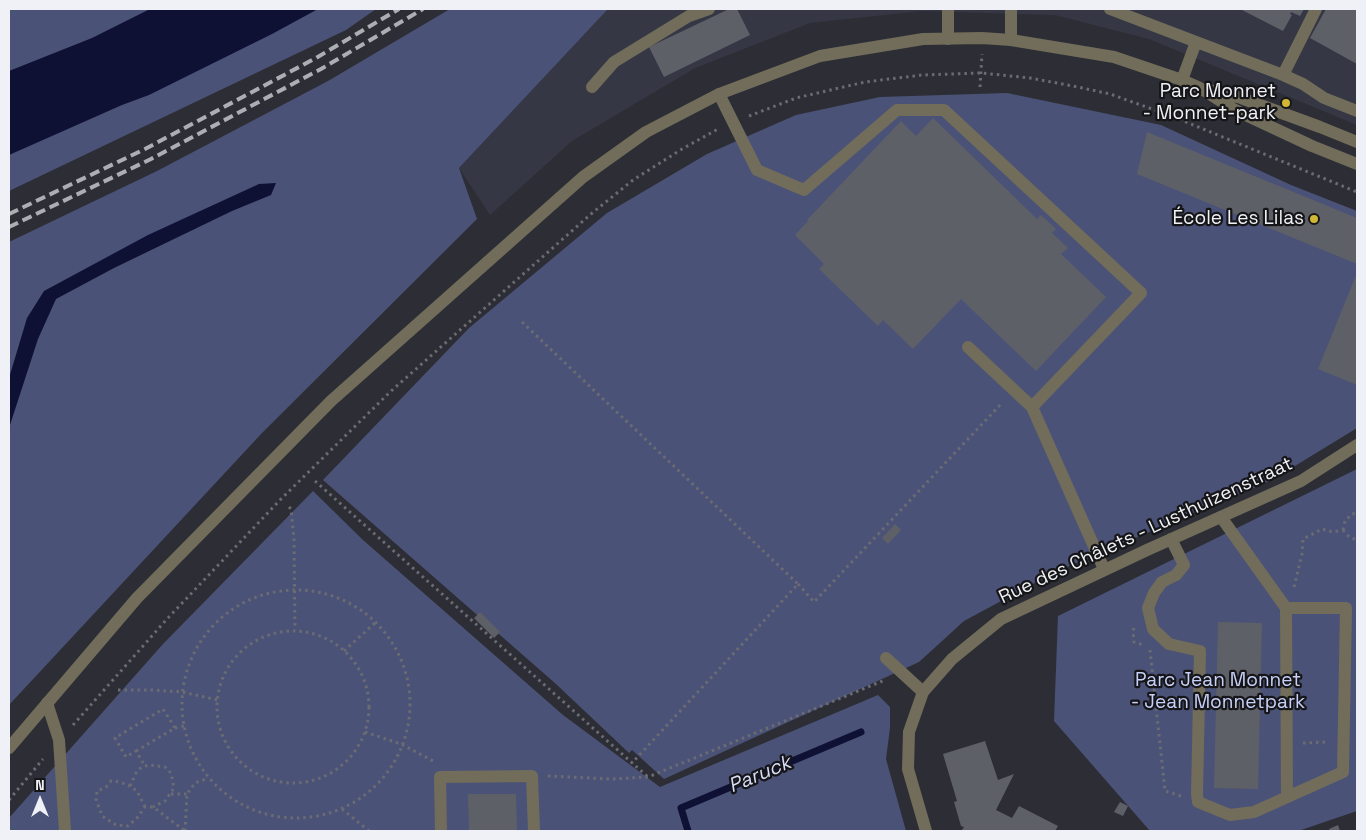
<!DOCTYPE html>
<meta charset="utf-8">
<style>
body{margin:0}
#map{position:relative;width:1366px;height:840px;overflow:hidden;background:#2d2e35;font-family:"Space Grotesk",sans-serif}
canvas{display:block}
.frame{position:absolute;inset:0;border:10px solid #f0f1f6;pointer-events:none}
.north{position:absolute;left:15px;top:775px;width:50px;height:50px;-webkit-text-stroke:4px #161619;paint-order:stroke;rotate:0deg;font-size:14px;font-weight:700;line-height:20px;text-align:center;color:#f0f1f6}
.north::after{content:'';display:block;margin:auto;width:18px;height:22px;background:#f0f1f6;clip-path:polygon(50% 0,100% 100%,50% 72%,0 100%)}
</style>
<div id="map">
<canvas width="1366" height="840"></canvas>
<div class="frame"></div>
<div class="north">N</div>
</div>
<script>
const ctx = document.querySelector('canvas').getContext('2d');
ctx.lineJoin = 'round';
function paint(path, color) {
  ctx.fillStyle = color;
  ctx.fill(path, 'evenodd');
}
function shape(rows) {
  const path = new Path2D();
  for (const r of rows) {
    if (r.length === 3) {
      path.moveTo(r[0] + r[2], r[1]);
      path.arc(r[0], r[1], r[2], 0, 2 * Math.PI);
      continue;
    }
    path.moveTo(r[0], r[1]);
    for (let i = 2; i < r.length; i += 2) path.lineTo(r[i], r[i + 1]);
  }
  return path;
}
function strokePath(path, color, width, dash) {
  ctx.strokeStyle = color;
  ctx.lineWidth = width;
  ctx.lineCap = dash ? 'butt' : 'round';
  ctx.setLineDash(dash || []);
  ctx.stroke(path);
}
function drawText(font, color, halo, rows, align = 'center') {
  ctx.font = font + ' "Space Grotesk",sans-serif';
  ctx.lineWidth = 4.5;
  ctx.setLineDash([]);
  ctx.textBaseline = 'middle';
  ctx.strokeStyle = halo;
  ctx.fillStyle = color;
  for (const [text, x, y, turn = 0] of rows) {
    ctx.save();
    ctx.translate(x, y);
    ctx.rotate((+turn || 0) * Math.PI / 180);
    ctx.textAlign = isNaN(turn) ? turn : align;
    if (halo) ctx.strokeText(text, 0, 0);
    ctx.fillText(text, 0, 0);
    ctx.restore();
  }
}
const built = shape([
 [608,9,1357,9,1357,125,1149,39,1055,15,921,11,810,23,695,68,572,141,490,215,459,168]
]);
const green = shape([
 [9,9,376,9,346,30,9,191],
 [450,9,608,9,459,168,477,219,262,433,9,705,9,242,157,171,328,81],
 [1007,93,1161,125,1291,185,1357,211,1357,428,1272,480,1055,572,964,621,919,662,664,779,632,750,629,753,556,684,323,480,469,328,607,213,707,154,796,115,880,97],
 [1357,469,1357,811,1298,831,1150,831,1054,721,1058,616],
 [313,491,363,540,563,715,660,787,878,695,890,707,890,728,886,759,906,831,9,831,9,818,163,644]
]);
const water = shape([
 [150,9,318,9,272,34,149,95,122,105,9,155,9,71,92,38],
 [276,183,271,195,232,211,174,239,114,268,56,299,38,339,9,428,9,378,27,318,44,291,148,235,259,184]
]);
const stream = shape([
 [688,831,681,808,861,732]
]);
const building = shape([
 [729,9,737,9,750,35,664,77,649,47],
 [1240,9,1304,9,1300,16,1291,12,1290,14,1292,15,1283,31],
 [1326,9,1357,9,1357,64,1310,38],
 [933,118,1037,219,1041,215,1056,229,1052,233,1068,248,1061,254,1106,297,1036,371,961,299,913,349,883,320,878,326,819,269,824,264,795,235,808,221,807,220,901,121,916,136],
 [1147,132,1357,218,1357,264,1137,174],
 [1357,273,1357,385,1318,369],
 [895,524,901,530,888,544,882,538],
 [480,612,500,632,494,638,474,618],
 [1218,622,1262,623,1258,789,1214,788],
 [985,741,998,780,1014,774,996,810,1012,818,1019,806,1058,826,1055,831,965,831,962,830,964,827,961,826,954,802,957,801,943,754],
 [468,794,516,794,517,831,469,831],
 [1120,802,1128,806,1123,816,1114,812],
 [1338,825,1340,831,1330,831,1329,829]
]);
const path = shape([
 [980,87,982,54],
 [749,116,796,98,865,82,922,75,981,73,1030,78,1073,86,1110,94,1169,115,1357,192],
 [522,322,798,584,632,763],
 [315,481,648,777],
 [289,507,291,509,294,539,295,630],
 [1343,530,1345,521,1352,514,1357,513],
 [1343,530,1349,537,1357,540],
 [798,584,814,602,1002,403],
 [1294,587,1302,554,1303,539,1322,529,1333,532,1343,530],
 [296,704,114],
 [1134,628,1133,631,1134,642,1143,645],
 [293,707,76],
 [1150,650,1165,791,1181,796],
 [344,651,377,621],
 [118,690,153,690,182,692,218,700],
 [73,725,167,619,280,500,390,392,591,214,633,180,682,149,718,129],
 [175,728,184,726],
 [365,732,401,744,433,761],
 [1303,743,1327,742],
 [136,751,175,728,163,709,115,738,126,757,136,751,145,766],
 [548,776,611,779,648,777,885,680],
 [130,786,137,771,142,767,149,765,165,767,171,773,174,788,165,801,153,807],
 [171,794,187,794],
 [9,800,43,759],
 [145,807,137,791,130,786,120,782,111,781,106,787,97,791,96,799,102,816,116,825,128,826,137,818,145,807,153,807,185,831],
 [342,809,369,831],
 [185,831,187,794,195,783,206,779]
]);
const service = shape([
 [948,9,948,39],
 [1110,9,1283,75,1303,84,1324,98,1357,111],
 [1011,40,1011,9],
 [1283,75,1316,9],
 [1182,80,1196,42],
 [592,87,614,62,689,16,709,9],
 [719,94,757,170,804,190,897,110,944,110,1141,293,1032,407,1104,569],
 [968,347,1032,407],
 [1171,539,1184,565,1176,575,1162,582,1154,593,1148,608,1153,629,1169,644,1200,651,1197,794,1198,802,1230,815,1254,812,1343,772,1346,608,1286,608,1221,517],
 [1286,608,1287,797],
 [886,658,923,692],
 [47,703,59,740,65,831],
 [441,831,440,777,532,776,534,831]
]);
const minor = shape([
 [926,831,908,769,909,732,923,692,952,659,1001,619,1147,550,1301,481,1357,445]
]);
const tertiary = shape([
 [1210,90,1241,98,1320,127,1357,142],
 [9,748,137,598,331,401,583,177,646,132,719,94,820,56,923,39,982,38,1011,40,1114,57,1182,80,1200,88,1235,110,1312,146,1357,164]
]);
const rail = shape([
 [9,214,145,149,316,58,399,9],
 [9,227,151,159,321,69,423,9]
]);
const markers = [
 [1286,103,5,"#d0b736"],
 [1314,219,5,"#d0b736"]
];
const poiNames = [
 ["Parc Monnet",1276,92],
 ["- Monnet-park",1276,114],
 ["École Les Lilas",1304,219]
];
const streetNames = [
 ["Rue des Châlets - Lusthuizenstraat",1146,531,-25]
];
const parkNames = [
 ["Parc Jean Monnet",1218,681],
 ["- Jean Monnetpark",1218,703]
];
const waterNames = [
 ["Paruck",760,775,-23]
];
paint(built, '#353744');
paint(green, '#4b5277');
paint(water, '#0e1133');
strokePath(stream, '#0e1133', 7);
paint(building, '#5e6068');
strokePath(path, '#6b6c73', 3, [2.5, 4]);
strokePath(service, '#716d5a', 12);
strokePath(minor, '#716d5a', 12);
strokePath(tertiary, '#716d5a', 12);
strokePath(rail, '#adaeb4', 4, [10, 5]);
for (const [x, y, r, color] of markers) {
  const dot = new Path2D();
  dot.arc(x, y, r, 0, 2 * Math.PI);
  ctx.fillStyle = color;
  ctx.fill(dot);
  strokePath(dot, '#161619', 2);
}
drawText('19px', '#f0f1f6', '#161619', poiNames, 'right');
drawText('19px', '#f0f1f6', '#161619', streetNames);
drawText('19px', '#c7d0f8', '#161619', parkNames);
drawText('italic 20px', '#d7def9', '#161619', waterNames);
</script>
